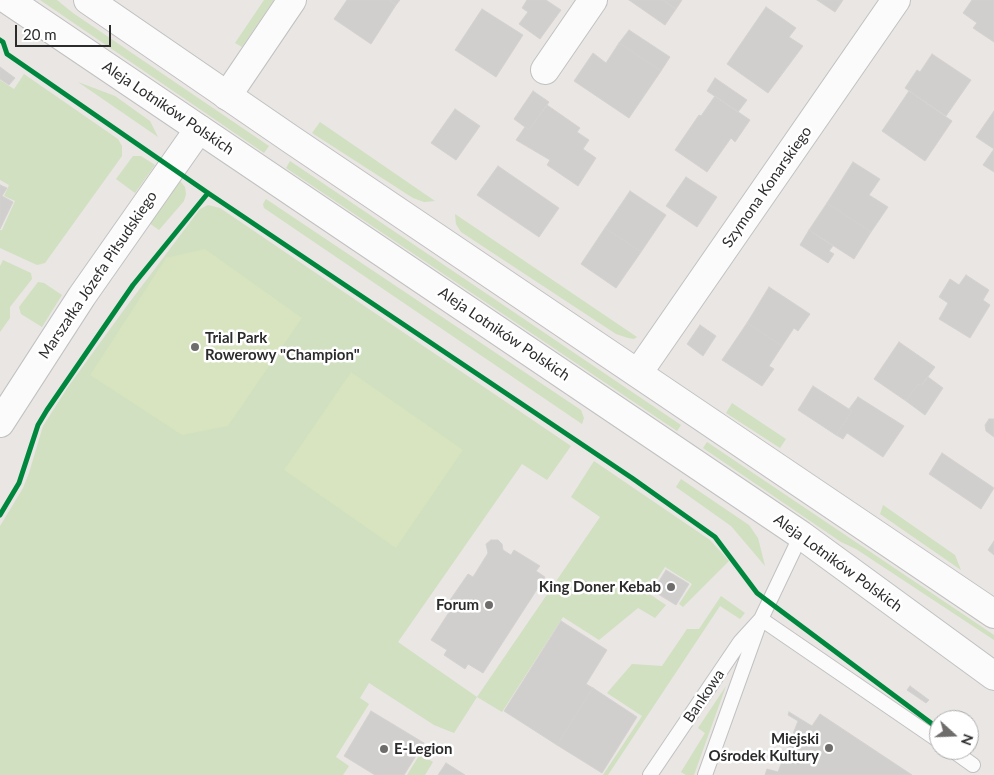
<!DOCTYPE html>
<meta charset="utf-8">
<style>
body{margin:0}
#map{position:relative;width:994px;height:775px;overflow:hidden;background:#e9e6e4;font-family:Lato,sans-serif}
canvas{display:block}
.north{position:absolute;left:929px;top:710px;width:50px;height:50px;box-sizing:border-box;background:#fff;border:1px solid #ababab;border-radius:50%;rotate:110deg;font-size:14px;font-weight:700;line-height:20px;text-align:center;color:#2c2c2c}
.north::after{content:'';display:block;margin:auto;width:18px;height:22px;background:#6e6d6c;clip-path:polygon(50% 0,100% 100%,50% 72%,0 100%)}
.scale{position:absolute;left:15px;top:25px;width:96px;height:22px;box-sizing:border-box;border:2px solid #2c2c2c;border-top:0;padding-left:6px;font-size:15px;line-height:18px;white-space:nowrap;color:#2c2c2c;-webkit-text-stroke:4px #fff;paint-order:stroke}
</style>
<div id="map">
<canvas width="994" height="775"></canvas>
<div class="north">N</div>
<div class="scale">20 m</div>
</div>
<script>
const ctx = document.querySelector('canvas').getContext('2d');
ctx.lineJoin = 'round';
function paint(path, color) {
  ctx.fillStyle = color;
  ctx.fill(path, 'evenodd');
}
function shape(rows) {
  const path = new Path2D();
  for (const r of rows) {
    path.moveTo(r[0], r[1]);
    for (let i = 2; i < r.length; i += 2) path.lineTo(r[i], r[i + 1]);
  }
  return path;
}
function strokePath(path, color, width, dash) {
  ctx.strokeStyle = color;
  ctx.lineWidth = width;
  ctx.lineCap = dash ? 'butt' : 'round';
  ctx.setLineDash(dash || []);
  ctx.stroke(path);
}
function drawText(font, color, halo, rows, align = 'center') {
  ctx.font = font + ' Lato,sans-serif';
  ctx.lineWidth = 5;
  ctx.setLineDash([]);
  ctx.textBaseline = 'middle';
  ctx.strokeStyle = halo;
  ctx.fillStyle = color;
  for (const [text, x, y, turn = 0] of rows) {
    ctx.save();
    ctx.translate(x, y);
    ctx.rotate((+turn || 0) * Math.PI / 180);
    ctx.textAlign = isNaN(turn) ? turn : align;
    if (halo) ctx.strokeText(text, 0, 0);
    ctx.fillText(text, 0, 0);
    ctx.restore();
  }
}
const green = shape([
 [40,0,57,0,73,13,269,146,264,153],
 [264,0,274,0,242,47,235,43],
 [24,74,118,139,122,146,122,156,45,263,37,265,0,248,0,230,2,230,15,201,4,196,9,185,0,180,0,80,14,89],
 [78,82,115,96,150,121,158,137],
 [320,122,435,201,424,202,413,198,312,133],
 [133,156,141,156,155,165,135,193,116,179],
 [290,161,681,425,677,431,286,168],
 [180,181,185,187,186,194,184,201,159,230,149,223],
 [266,199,581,410,584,418,582,424,264,208,263,204],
 [208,205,220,208,571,446,547,480,522,464,398,642,477,697,600,517,571,497,594,461,710,540,729,561,683,607,679,604,692,584,665,567,648,593,666,605,655,618,638,608,599,640,563,617,502,712,477,697,454,733,434,725,369,683,360,698,369,704,336,757,349,766,343,775,0,775,0,526,23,488,29,473,43,426,68,387,126,307,200,209],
 [455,214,637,337,634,339,628,338,616,334,461,232,456,224],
 [3,260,31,273,32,279,10,307,10,318,0,332,0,266],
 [38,282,44,283,62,295,42,327,21,314,19,307],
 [732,403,786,439,780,448,726,413],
 [707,442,994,635,994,640,856,549,841,542,703,448],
 [681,479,749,525,758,538,765,566,731,526,676,487],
 [883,505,955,555,961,570,880,514],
 [721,596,745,613,740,619,720,606,608,775,603,775,642,716,607,693,632,664,662,666,687,629,699,629],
 [726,686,694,775,686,775,681,772,705,733,698,728],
 [420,754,433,762,425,775,407,775]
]);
const pitch = shape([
 [205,249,302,318,228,426,182,435,90,375,166,258],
 [351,372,463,450,396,548,284,470]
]);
const building = shape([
 [347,0,389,0,396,5,371,44,334,19,347,0],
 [389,0,400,0,396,5,389,0],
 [527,0,546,0,561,10,540,39,519,24,528,12,522,8,527,0],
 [629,0,663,0,676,9,665,25,629,0],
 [663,0,682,0,676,9,663,0],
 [817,0,843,0,835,12,817,0],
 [972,0,994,0,994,42,973,28,977,23,963,13,972,0],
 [766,7,796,28,789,37,803,46,768,93,727,64,766,7],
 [482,9,523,35,496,77,455,50,482,9],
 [629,30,670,57,661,71,619,43,629,30],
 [619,43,661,71,629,118,574,81,593,53,606,63,619,43],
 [932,54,971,80,946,116,905,88,917,70,920,72,932,54],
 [0,67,15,78,9,85,0,79,0,67],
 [715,78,747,100,738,112,707,91,715,78],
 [533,91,549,102,529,130,514,119,533,91],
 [909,91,952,121,925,161,882,131,909,91],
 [715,96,750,120,735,142,731,138,707,172,675,150,699,115,701,116,715,96],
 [547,105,580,128,577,132,589,140,583,149,596,158,578,186,547,165,550,160,516,140,525,127,529,130,547,105],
 [455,109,480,126,456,160,431,143,455,109],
 [994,111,994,149,976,137,994,111],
 [994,149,994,172,983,165,994,149],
 [853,162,880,179,869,195,888,207,871,232,827,203,853,162],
 [498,166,559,208,539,237,477,195,498,166],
 [686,177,717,197,697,227,666,206,686,177],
 [0,185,7,188,2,196,13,202,0,229,0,185],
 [630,191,666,215,641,252,605,228,630,191],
 [827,203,871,232,854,259,809,230,827,203],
 [605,228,641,252,616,288,581,264,605,228],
 [809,230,833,246,829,251,834,254,828,263,800,245,809,230],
 [966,275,989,290,983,300,990,305,970,338,939,319,948,303,939,297,950,279,959,285,966,275],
 [769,287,810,314,798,331,794,328,782,346,747,323,769,287],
 [747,323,782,346,769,366,774,369,762,386,722,360,747,323],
 [700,325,716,336,703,356,687,344,700,325],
 [899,342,935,367,921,386,918,384,906,401,874,379,899,342],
 [928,377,943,388,925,415,906,401,918,384,921,386,928,377],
 [813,386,852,411,836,435,798,410,813,386],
 [858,397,904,426,883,457,847,433,843,439,836,435,852,411,849,409,858,397],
 [989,419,994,419,994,437,986,431,985,425,989,419],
 [942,453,994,488,981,509,929,474,942,453],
 [491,540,498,540,502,544,503,550,511,555,514,550,540,566,536,571,545,577,483,673,468,664,465,669,444,655,447,650,431,640,453,606,448,603,468,574,473,577,488,553,486,544,491,540],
 [994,541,994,555,988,550,994,541],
 [666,570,689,584,676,605,653,591,666,570],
 [561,621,607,650,586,684,593,688,557,745,504,711,561,621],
 [910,686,929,700,926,703,907,690,910,686],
 [593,688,637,717,602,773,557,745,593,688],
 [371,711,424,743,404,775,375,775,344,756,371,711],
 [789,712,812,726,820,714,912,775,765,775,767,769,778,772,798,721,788,715,789,712],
 [446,763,465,775,438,775,446,763]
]);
const service = shape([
 [952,750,973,765],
 [650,775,740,642,761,619,801,535],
 [705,775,761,619,939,741]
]);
const minor = shape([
 [545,70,593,0],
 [227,96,292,0],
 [638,373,896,0],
 [0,423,82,296,199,129]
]);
const tertiary = shape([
 [8,0,801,535,994,676],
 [88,0,292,140,994,614]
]);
const cycleway = shape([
 [0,40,3,42,7,54,208,193,632,478,715,537,757,593,939,729],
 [0,515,19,483,38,425,47,410,133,285,208,193]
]);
const markers = [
 [195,347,5,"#6e6d6c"],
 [671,587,5,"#6e6d6c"],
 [489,605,5,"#6e6d6c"],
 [829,748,5,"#6e6d6c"],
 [384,749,5,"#6e6d6c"]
];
const streetNames = [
 ["Aleja Lotników Polskich",168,108,34],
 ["Szymona Konarskiego",767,187,-55],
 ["Marszałka Józefa Piłsudskiego",98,275,-56],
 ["Aleja Lotników Polskich",504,334,34],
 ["Aleja Lotników Polskich",838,563,36],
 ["Bankowa",704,696,-56]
];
const poiNames = [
 ["Trial Park",205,338,"left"],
 ["Rowerowy \"Champion\"",205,355,"left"],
 ["King Doner Kebab",661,587],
 ["Forum",479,605],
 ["Miejski",819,739],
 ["Ośrodek Kultury",819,756],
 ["E-Legion",394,749,"left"]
];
paint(green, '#d0e0c0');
paint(pitch, '#d8e4bf');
paint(building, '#d1cfcd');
strokePath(building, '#d4d2d0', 1);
strokePath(service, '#c2c1c2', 16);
strokePath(minor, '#c2c1c2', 30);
strokePath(tertiary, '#c2c1c2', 30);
strokePath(service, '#fcfbfb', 14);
strokePath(minor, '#fcfbfb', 28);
strokePath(tertiary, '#fcfbfb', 28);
strokePath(cycleway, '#00873e', 5);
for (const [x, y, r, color] of markers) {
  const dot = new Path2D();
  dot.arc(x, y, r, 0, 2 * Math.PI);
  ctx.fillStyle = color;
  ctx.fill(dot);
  strokePath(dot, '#fff', 2);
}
drawText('15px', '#2c2c2c', '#fff', streetNames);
drawText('bold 15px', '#2c2c2c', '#fff', poiNames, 'right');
</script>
